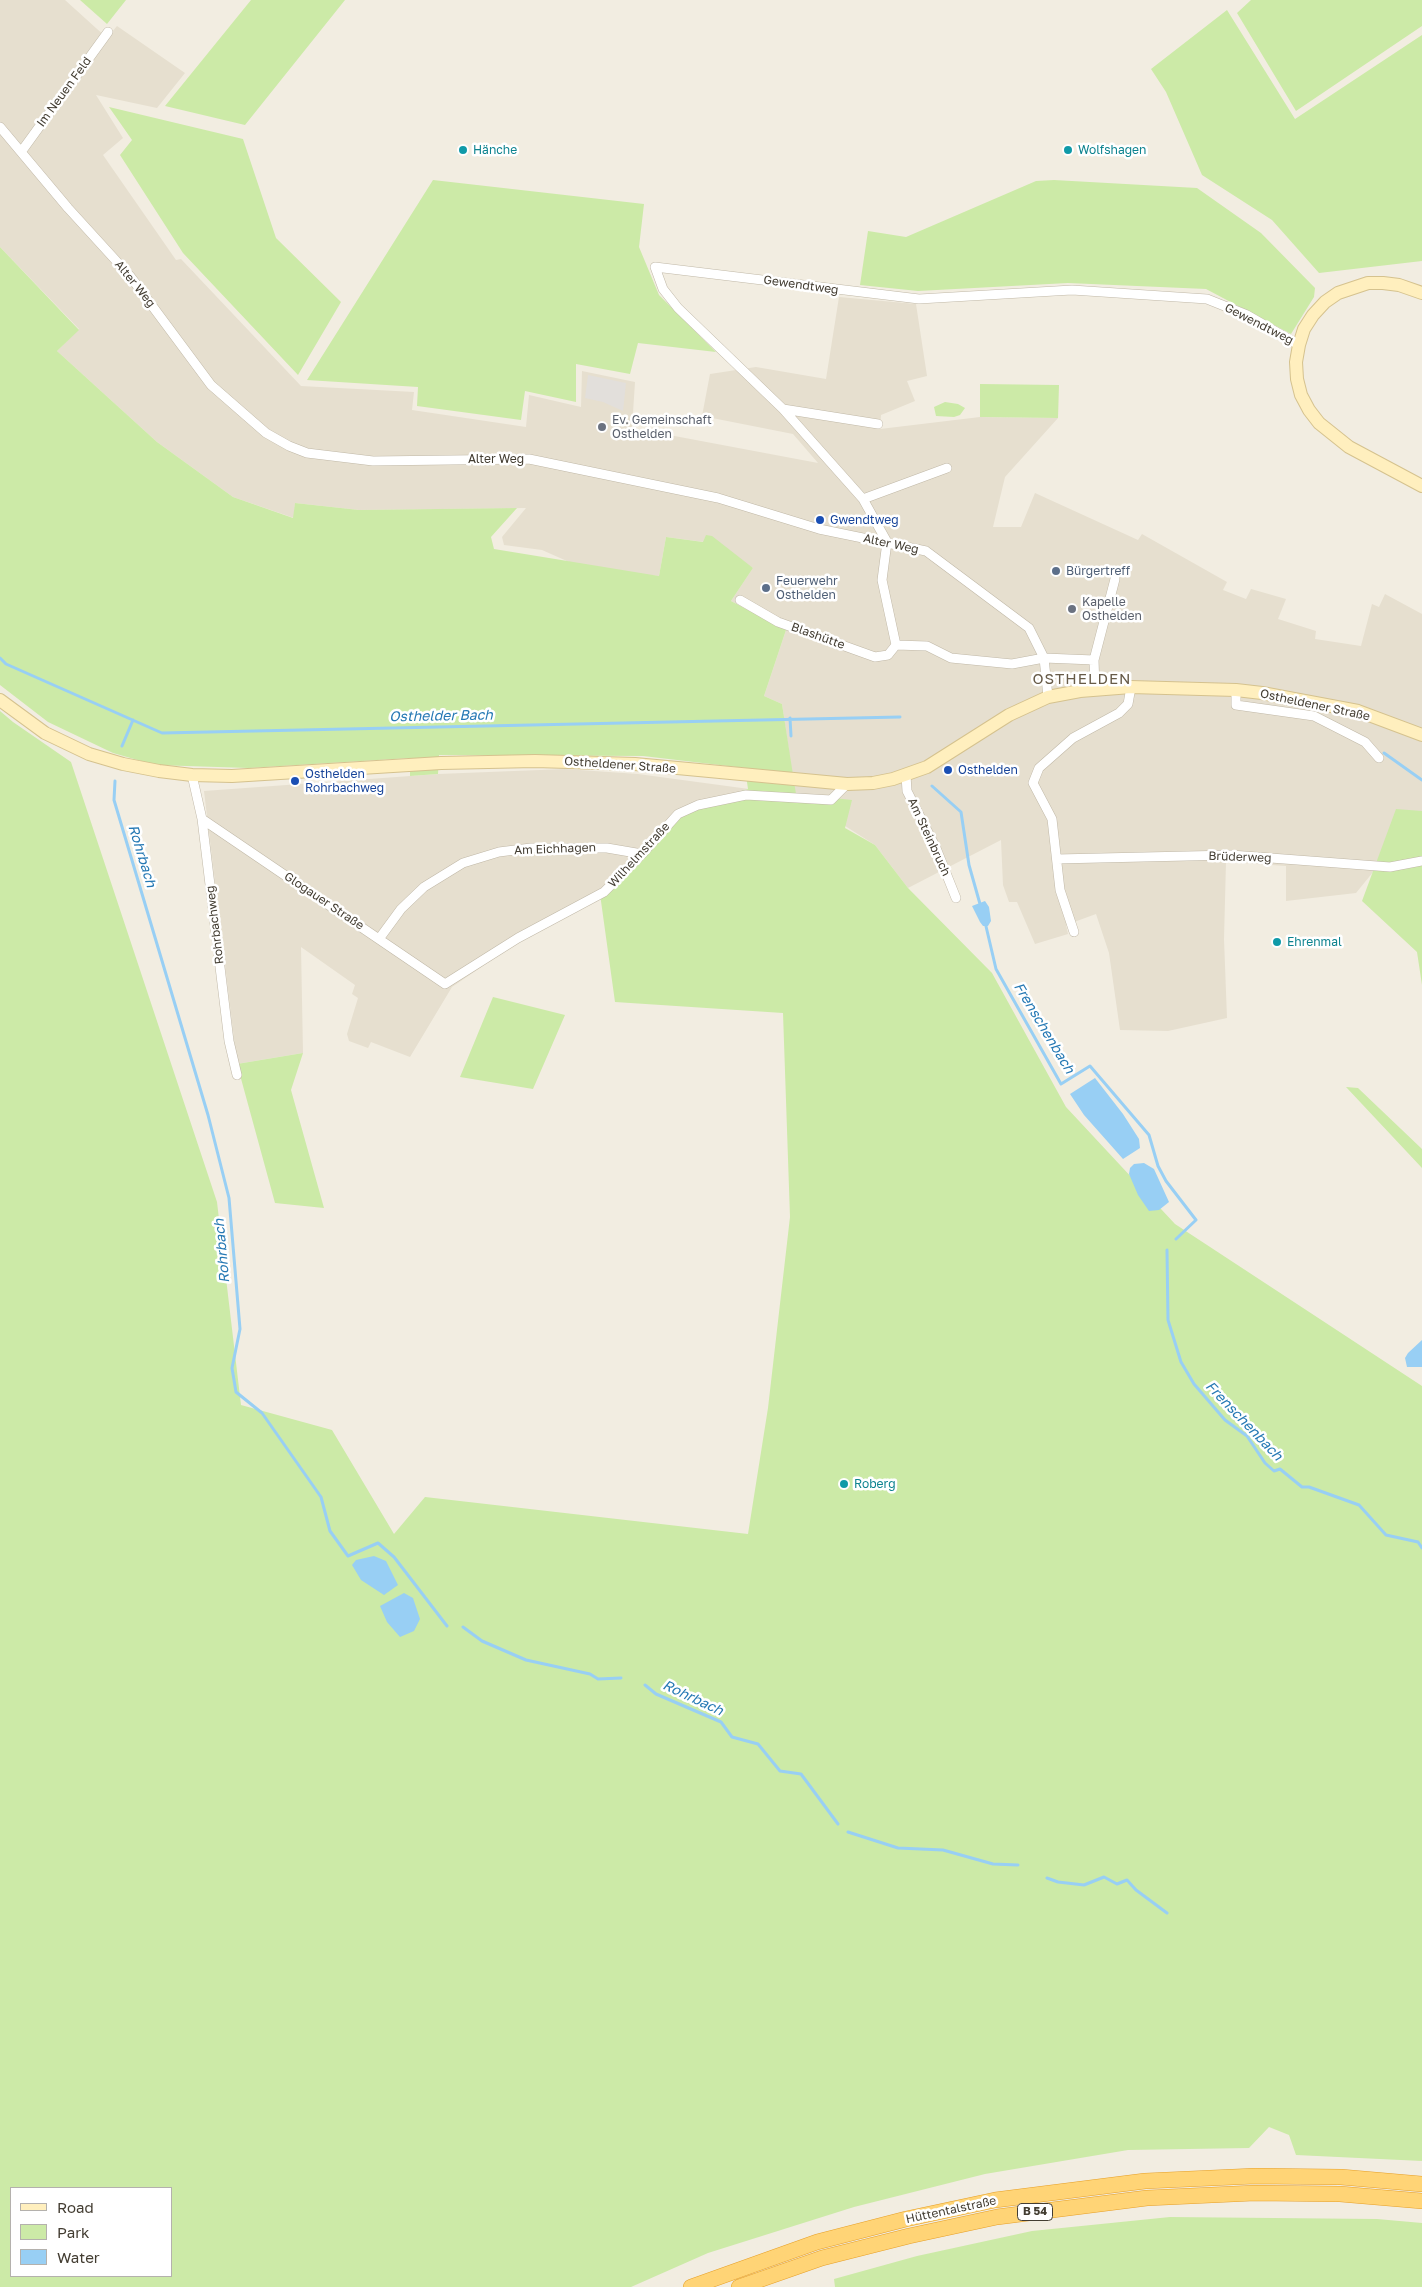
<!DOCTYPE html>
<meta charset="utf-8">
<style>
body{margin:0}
#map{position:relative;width:1422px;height:2287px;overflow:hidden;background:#f2ede1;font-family:"Golos Text",sans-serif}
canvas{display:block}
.legend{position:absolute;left:10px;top:2187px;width:162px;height:90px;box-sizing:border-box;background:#fff;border:1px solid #b4b1ad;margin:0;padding:6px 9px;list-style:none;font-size:15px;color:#433d32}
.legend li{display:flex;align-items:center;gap:10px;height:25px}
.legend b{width:25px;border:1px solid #b4b1ad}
</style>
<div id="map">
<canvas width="1422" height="2287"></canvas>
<ul class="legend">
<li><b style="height:6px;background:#ffefbe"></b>Road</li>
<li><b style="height:14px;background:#cceaa7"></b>Park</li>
<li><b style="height:14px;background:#98cff4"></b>Water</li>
</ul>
</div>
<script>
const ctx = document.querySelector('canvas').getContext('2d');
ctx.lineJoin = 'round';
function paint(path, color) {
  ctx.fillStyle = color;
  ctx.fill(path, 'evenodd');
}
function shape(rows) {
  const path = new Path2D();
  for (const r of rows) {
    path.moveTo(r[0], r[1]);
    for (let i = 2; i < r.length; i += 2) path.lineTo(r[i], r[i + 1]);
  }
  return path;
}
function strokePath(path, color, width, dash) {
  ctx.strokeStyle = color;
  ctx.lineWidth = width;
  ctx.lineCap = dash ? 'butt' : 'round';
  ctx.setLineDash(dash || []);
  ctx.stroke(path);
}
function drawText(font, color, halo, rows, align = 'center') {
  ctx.font = font + ' "Golos Text",sans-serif';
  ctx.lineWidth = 5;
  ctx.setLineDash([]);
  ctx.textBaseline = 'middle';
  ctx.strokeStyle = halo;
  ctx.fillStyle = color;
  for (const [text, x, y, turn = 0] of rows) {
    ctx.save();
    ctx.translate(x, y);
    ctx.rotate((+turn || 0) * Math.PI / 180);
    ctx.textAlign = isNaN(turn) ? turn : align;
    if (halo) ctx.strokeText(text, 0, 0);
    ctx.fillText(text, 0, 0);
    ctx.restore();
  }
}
const residential = shape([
 [0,0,65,0,107,38,117,26,185,73,157,108,96,95,123,138,103,155,176,260,181,259,301,386,414,392,412,410,526,427,529,395,581,407,582,371,635,382,632,428,818,463,793,434,702,416,710,374,756,367,826,379,839,297,916,304,927,376,907,381,915,401,881,415,880,429,980,417,1058,418,1005,477,993,527,1021,527,1035,493,1138,540,1142,534,1227,582,1223,590,1246,599,1251,589,1286,599,1278,619,1316,631,1315,639,1361,646,1372,604,1379,607,1385,594,1422,614,1422,812,1356,893,1286,901,1286,866,1226,862,1224,939,1227,1018,1168,1031,1120,1030,1109,953,1096,914,1066,925,1068,934,1035,944,1017,902,1009,902,1003,885,1001,840,908,888,875,845,795,794,782,704,764,696,786,630,731,601,753,568,704,542,666,537,659,576,585,569,542,550,504,545,502,537,526,508,359,510,295,503,294,518,233,497,157,442,57,351,79,329,0,247],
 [565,769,638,774,749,789,678,811,600,894,524,938,452,987,410,1057,371,1042,368,1048,349,1041,347,1034,358,998,352,994,355,985,301,947,303,1053,237,1064,204,791,438,774]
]);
const green = shape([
 [80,0,126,0,107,24],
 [251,0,345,0,245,125,165,106],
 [1251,0,1422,0,1422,26,1296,111,1237,13],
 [1227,10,1295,119,1422,35,1422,261,1319,273,1272,220,1202,175,1166,92,1151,69],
 [109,107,243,139,276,238,341,302,298,375,183,253,120,155,132,140],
 [433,180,644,204,639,247,659,295,716,352,638,343,630,374,576,364,576,402,525,391,521,420,417,406,418,387,307,380],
 [1054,180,1197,188,1261,233,1315,288,1314,297,1291,334,1206,289,1068,283,918,291,860,285,868,231,906,237,1036,181],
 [0,247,79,330,57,351,157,442,233,497,293,518,295,503,359,510,517,508,491,537,494,549,659,576,666,537,703,542,706,535,712,536,753,568,731,601,786,630,764,696,782,704,796,794,852,800,845,828,875,845,908,888,992,973,1066,1107,1175,1224,1422,1386,1422,2161,1296,2155,1289,2135,1269,2127,1249,2148,1128,2150,985,2174,854,2207,708,2253,631,2287,0,2287,0,711,13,722,71,762,217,1202,241,1405,332,1430,394,1534,425,1497,748,1534,768,1408,790,1217,783,1013,615,1002,600,894,678,811,748,789,745,768,643,756,439,755,438,774,410,776,410,758,249,768,155,765,113,753,48,722,0,685],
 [11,2188,171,2188,171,2276,11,2276],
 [980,384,1059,385,1058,418,980,417],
 [945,402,958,404,965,408,960,415,954,417,936,416,934,407],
 [1396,809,1422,811,1422,985,1417,952,1362,901],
 [493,997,565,1015,533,1089,460,1077],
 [303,1053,291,1090,324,1208,275,1203,237,1064],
 [1346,1087,1358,1088,1422,1149,1422,1168],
 [1170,2217,1377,2219,1422,2223,1422,2287,835,2287,834,2279,917,2256,1032,2231]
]);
const parking = shape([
 [588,375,626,383,623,411,603,402,585,398]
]);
const water = shape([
 [985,901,989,907,991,921,988,926,983,926,980,922,972,906],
 [1095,1078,1123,1114,1139,1139,1140,1148,1123,1159,1084,1115,1070,1094],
 [1144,1163,1154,1169,1169,1202,1159,1210,1149,1211,1138,1195,1129,1174,1130,1168,1134,1164],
 [1422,1340,1422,1367,1407,1367,1405,1358,1408,1353],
 [374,1556,386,1561,398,1585,384,1595,361,1580,352,1565,356,1560],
 [404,1593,413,1598,420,1619,414,1631,400,1637,387,1622,380,1606]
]);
const stream = shape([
 [0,658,6,664,162,733,900,717],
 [790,718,791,736],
 [122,746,133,720],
 [1384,753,1422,780],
 [115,781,114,800,208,1115,229,1198,240,1329,232,1368,236,1392,262,1413,321,1497,330,1531,348,1556,378,1543,394,1557,447,1626],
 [932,786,961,812,969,865,980,904],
 [985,922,996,969,1061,1084,1090,1066,1149,1135,1158,1166,1166,1181,1196,1220,1176,1239],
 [1167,1250,1168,1320,1181,1362,1194,1384,1225,1420,1247,1436,1265,1463,1274,1471,1280,1469,1302,1487,1309,1487,1359,1505,1386,1535,1418,1542,1422,1548],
 [463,1627,482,1641,526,1660,590,1674,598,1679,621,1678],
 [645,1685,656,1694,721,1722,732,1737,758,1744,780,1771,801,1774,838,1824],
 [848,1832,898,1848,943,1850,993,1864,1018,1865],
 [1047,1878,1058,1882,1084,1885,1104,1877,1117,1884,1127,1880,1136,1890,1167,1913]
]);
const minor = shape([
 [0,127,68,208,130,276,211,385,266,433,289,446,307,453,373,461,529,459,718,498,819,529,926,551,1029,628,1044,658,1048,697],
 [21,152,108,32],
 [783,409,878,424],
 [863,499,947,468],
 [740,600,778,622,875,657,888,655,896,645,927,646,951,658,1012,664,1044,658,1094,660],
 [896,645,882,580,887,542,863,499,783,409,678,308,663,289,655,267,919,299,1072,290,1207,299,1247,315,1299,345],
 [1095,689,1094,660,1115,579],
 [1236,690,1236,705,1314,716,1365,742,1379,758],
 [192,775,202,819,229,1041,237,1075],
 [906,775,907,791,936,848,956,898],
 [202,819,445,984,518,938,604,892,642,854,678,814,698,805,746,795,831,800,847,784],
 [1057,859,1231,855,1390,867,1422,861],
 [1074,932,1060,890,1052,819,1033,783,1039,768,1073,738,1119,713,1128,704,1131,687],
 [379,939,401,909,424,887,463,863,499,852,531,848,607,848,642,854]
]);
const secondary = shape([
 [1422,293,1399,285,1383,283,1368,283,1338,293,1325,302,1313,315,1304,329,1299,345,1296,362,1297,379,1301,395,1309,410,1319,423,1349,447,1422,486],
 [0,700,45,733,89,754,123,764,159,771,192,775,232,776,441,763,535,761,635,764,847,784,873,783,893,779,927,767,1009,715,1048,697,1080,691,1131,687,1236,690,1262,693,1358,711,1422,735]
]);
const trunk = shape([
 [691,2287,817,2242,906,2219,995,2200,1145,2181,1255,2176,1341,2177,1422,2184],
 [739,2287,822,2258,909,2236,997,2217,1147,2198,1255,2193,1340,2194,1422,2201]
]);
const markers = [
 [463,150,5,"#0f9aa8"],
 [1068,150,5,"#0f9aa8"],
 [602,427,5,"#6b7280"],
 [820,520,5,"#1a4fb4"],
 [1056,571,5,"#5c6f8a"],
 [766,588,5,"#5c6f8a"],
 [1072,609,5,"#6b7280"],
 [948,770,5,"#1a4fb4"],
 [295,781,5,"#1a4fb4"],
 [1277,942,5,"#0f9aa8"],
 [844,1484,5,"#0f9aa8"]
];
const shields = [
 [1035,2212,35]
];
const shieldNames = [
 ["B 54",1035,2212]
];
const streetNames = [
 ["Im Neuen Feld",64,92,-54],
 ["Alter Weg",135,284,51],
 ["Gewendtweg",801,285,8],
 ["Gewendtweg",1259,324,27],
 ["Alter Weg",496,459],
 ["Alter Weg",891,544,12],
 ["Blashütte",818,636,20],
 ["Ostheldener Straße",1315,705,12],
 ["Ostheldener Straße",620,765,4],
 ["Am Steinbruch",929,837,65],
 ["Am Eichhagen",555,849,-2],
 ["Wilhelmstraße",639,855,-47],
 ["Brüderweg",1240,857,2],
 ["Glogauer Straße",324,901,34],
 ["Rohrbachweg",215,925,-97],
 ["Hüttentalstraße",951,2210,-12]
];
const cultureNames = [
 ["Hänche",473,150],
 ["Wolfshagen",1078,150],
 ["Ehrenmal",1287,942],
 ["Roberg",854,1484]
];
const worshipNames = [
 ["Ev. Gemeinschaft",612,420],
 ["Osthelden",612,434],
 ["Kapelle",1082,602],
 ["Osthelden",1082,616]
];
const transitNames = [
 ["Gwendtweg",830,520],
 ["Osthelden",958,770],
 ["Osthelden",305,774],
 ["Rohrbachweg",305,788]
];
const serviceNames = [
 ["Bürgertreff",1066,571],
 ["Feuerwehr",776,581],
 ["Osthelden",776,595]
];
const waterNames = [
 ["Osthelder Bach",441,716,-1],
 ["Rohrbach",142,856,73],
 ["Frenschenbach",1044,1028,59],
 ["Rohrbach",222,1251,-95],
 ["Frenschenbach",1244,1421,46],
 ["Rohrbach",693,1698,25]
];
const quarterNames = [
 ["OSTHELDEN",1082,679]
];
paint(residential, '#e6dfcf');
paint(green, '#cceaa7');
paint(parking, '#e2dfdb');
paint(water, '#98cff4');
strokePath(stream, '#98cff4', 3);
strokePath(minor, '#c0b8a7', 10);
strokePath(secondary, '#d5c28e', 14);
strokePath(trunk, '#e69f27', 16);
strokePath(minor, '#fff', 9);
strokePath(secondary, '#ffefbe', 12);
strokePath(trunk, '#ffd476', 15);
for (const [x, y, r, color] of markers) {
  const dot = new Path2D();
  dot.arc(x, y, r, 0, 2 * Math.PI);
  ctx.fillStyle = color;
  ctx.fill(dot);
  strokePath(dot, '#fff', 2);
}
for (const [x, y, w] of shields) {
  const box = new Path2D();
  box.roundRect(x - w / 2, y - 8.5, w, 17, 4);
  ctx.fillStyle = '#fff';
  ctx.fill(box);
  strokePath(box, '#433d32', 1);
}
drawText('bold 11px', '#433d32', null, shieldNames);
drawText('12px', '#433d32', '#fff', streetNames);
drawText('12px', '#0d838f', '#fff', cultureNames, 'left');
drawText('12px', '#5b616d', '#fff', worshipNames, 'left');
drawText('12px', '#164399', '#fff', transitNames, 'left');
drawText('12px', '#4e5e75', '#fff', serviceNames, 'left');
drawText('italic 14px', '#2679b4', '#fff', waterNames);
ctx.letterSpacing = '1px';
drawText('15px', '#675b48', '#fff', quarterNames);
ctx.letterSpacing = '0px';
</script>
